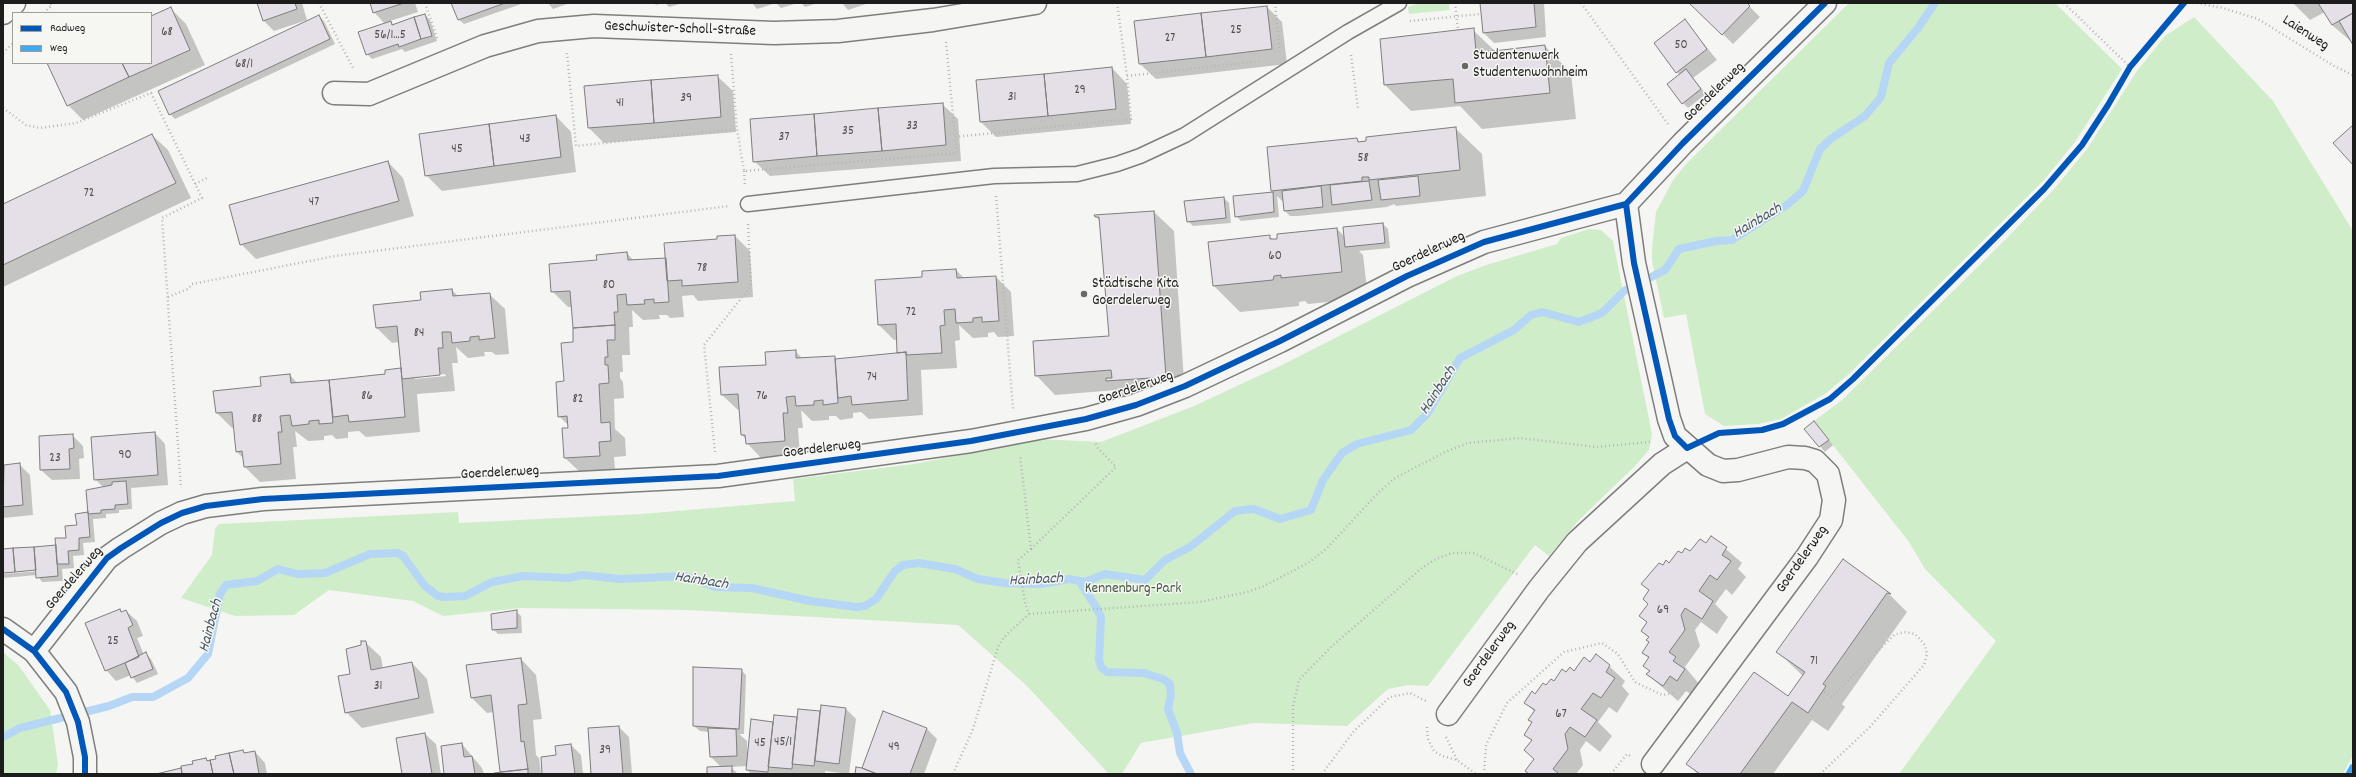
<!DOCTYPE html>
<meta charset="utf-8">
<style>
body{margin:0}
#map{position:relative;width:2356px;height:777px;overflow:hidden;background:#f5f5f3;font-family:Dekko,sans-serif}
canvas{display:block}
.frame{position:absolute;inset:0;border:4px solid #1c1c1c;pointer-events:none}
.legend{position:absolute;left:12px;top:12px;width:140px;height:52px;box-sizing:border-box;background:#f6f6f2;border:1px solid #9f9f9c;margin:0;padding:5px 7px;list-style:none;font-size:12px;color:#1c1c1c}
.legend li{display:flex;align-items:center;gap:8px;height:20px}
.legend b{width:20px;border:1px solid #9f9f9c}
</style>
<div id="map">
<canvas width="2356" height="777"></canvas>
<div class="frame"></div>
<ul class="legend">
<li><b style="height:5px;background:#0057b8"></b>Radweg</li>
<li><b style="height:5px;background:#3fa9f5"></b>Weg</li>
</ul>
</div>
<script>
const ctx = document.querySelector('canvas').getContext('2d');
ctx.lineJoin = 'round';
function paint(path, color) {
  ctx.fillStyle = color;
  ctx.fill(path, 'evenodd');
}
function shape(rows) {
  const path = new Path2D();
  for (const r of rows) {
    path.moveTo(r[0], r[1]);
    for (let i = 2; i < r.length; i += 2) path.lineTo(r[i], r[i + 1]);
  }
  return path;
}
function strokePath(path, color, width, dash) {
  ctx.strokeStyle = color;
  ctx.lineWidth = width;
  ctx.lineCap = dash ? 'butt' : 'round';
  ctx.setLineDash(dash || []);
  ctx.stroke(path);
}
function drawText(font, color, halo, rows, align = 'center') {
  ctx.font = font + ' Dekko,sans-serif';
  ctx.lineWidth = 3;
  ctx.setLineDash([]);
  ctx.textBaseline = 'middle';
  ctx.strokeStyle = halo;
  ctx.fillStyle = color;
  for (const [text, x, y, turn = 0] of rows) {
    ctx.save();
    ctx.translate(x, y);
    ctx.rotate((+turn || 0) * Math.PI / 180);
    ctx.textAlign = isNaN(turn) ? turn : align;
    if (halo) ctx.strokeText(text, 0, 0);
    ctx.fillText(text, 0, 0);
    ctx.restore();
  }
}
const green = shape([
 [1418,3,1449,3,1450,10,1409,14,1408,7],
 [1849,3,2055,3,2122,69,2075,142,2044,180,1849,374,1825,394,1781,419,1758,424,1724,426,1705,414,1686,314,1664,318,1652,261,1652,248,1656,212,1673,180,1687,163],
 [2194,17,2273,101,2353,231,2353,755,2343,774,1899,774,1996,641,1925,569,1909,542,1814,421,1842,400,2004,241,2055,188,2087,149,2137,71,2165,36],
 [1589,229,1601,230,1613,241,1652,434,1649,450,1635,466,1578,521,1549,556,1535,545,1428,686,1409,685,1388,689,1347,726,1254,723,1141,743,1122,774,1109,774,1026,685,958,625,688,610,521,608,443,616,413,601,329,590,294,615,235,616,181,598,212,555,215,529,219,524,458,512,459,523,641,514,795,501,793,479,914,464,1039,439,1101,442,1194,406,1282,365,1457,276,1486,265,1557,244,1561,238],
 [3,652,19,666,50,710,58,764,56,774,3,774]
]);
const shadow = shape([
 [258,3,302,3,307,20,274,31,263,20],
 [371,3,415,3,418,12,390,21,394,25,425,15,430,20,437,41,405,52,402,49,372,59,367,54,385,24,374,12],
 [452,3,524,3,464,24,458,19],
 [548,3,570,3,553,9],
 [654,3,662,3,656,5],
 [665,3,683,3,669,7],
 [752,3,798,3,781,8,776,3,757,9],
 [801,3,818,3,805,7],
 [842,3,869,3,848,10],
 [1481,3,1544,3,1546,37,1494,43,1484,33],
 [1691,3,1746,3,1760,17,1733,44],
 [2293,3,2353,3,2353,43,2332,25,2325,12,2310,20],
 [1267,7,1282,22,1287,64,1156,79,1140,64],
 [170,8,186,24,205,65,83,120,68,105,50,63,151,63,151,17],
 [319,16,324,21,335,44,175,119,170,114],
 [1685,21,1717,60,1693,78,1706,94,1688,108,1683,103,1680,75,1677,72],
 [1473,30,1496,52,1545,46,1571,73,1576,119,1482,129,1460,106,1411,111,1385,85,1381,40],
 [1112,68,1127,84,1131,124,996,137,981,122],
 [717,76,733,91,736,132,604,143,589,128,586,87],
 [942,104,958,119,961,161,770,176,754,161],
 [556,116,571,132,576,172,442,191,426,175],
 [1455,128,1482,154,1486,196,1396,206,1394,204,1387,207,1298,216,1290,216,1285,211,1284,203,1277,196,1279,217,1241,221,1236,216,1234,197,1274,192,1271,190,1356,139,1360,142],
 [152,135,168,150,191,198,3,287,3,205],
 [388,162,403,178,414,216,256,259,241,244],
 [1224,198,1229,203,1231,223,1193,226,1188,221],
 [1154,212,1174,231,1185,396,1126,400,1116,390,1055,395,1036,375,1110,337,1101,222,1096,217],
 [1383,224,1388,229,1390,248,1359,251,1363,255,1368,298,1308,304,1305,301,1299,302,1299,306,1240,312,1214,286,1269,236,1273,240,1337,229,1345,237],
 [735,236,750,251,753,297,698,301,693,295,682,296,684,317,670,318,667,315,659,315,660,319,643,320,632,310,633,327,629,327,630,355,622,355,623,372,620,372,620,378,623,382,624,398,614,399,615,429,625,438,626,456,614,457,615,471,581,473,565,458,563,429,569,429,569,426,559,416,574,343,572,307,568,307,552,291,598,261,627,253,634,261,667,258],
 [956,270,964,278,996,277,1011,292,1014,336,998,337,994,332,988,333,988,337,973,338,959,325,960,340,955,341,957,368,921,370,923,415,869,419,861,412,853,413,853,418,840,420,836,416,829,416,829,420,812,421,801,410,803,428,798,428,800,456,762,459,747,443,746,439,742,435,740,410,738,410,722,395,720,368,767,365,795,351,803,359,834,357,838,360,898,354,897,340,894,340,879,325,923,278],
 [452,290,459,297,489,294,505,309,509,354,496,355,492,352,484,352,485,356,468,358,456,347,458,363,452,363,455,391,417,394,420,432,366,437,359,431,348,432,348,438,336,439,332,435,324,436,324,440,308,441,295,431,297,447,293,447,296,479,260,482,245,467,244,459,237,452,235,428,232,428,217,413,262,387,290,375,298,384,386,375,402,369,399,342,392,343,377,328,422,301],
 [445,374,446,376,415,379,415,377],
 [1818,427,1833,445,1825,452,1806,429],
 [155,433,165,444,168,485,131,488,132,509,119,510,119,513,106,514,106,518,93,519,95,542,83,543,84,555,73,556,74,568,62,569,63,581,42,582,37,575,3,578,3,574,41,571,41,569,3,572,3,550,57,546,67,538,89,513,104,488,95,479],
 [72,435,83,446,84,458,79,459,80,479,52,480,41,470],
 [19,464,30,475,33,515,3,518,3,472],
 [1712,537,1742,563,1738,569,1746,577,1732,595,1726,589,1715,604,1728,617,1717,634,1701,622,1695,630,1700,646,1685,667,1700,685,1693,696,1686,691,1678,701,1647,674,1650,671,1645,666,1650,659,1643,653,1650,643,1649,638,1642,631,1648,623,1640,616,1649,604,1650,591,1642,584,1682,555,1706,545],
 [1887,592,1907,612,1842,704,1845,707,1828,731,1812,720,1773,774,1698,774,1688,764,1788,697,1803,676,1778,652],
 [119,610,122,613,126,611,137,621,143,636,137,638,144,655,146,654,151,659,158,674,137,683,131,675,116,681,106,670],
 [516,611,521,616,522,633,498,634,493,629],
 [365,642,381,657,383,669,412,663,427,679,434,713,362,728,346,712,351,675],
 [521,659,536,675,542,719,533,720,536,755,539,758,541,774,495,774,501,773,494,712,487,713,472,698],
 [1590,664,1609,666,1625,681,1622,686,1629,694,1617,713,1609,707,1598,722,1612,736,1600,752,1586,741,1580,750,1583,765,1576,774,1529,774,1535,759,1532,741,1525,734,1533,723,1529,720,1535,712,1525,703,1566,674],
 [741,670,746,675,744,734,739,734,747,741,747,754,752,721,774,723,775,716,798,718,799,710,821,713,846,709,856,719,849,774,825,771,825,774,751,774,747,769,747,766,731,767,738,774,708,774,721,767,711,757,710,732,700,731,694,726],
 [619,727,629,737,632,774,592,774],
 [927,729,937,739,924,774,856,774,867,772],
 [425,734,436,744,441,774,403,774],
 [462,744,482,768,484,774,445,774],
 [571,745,581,755,583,774,543,774,557,756],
 [243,751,246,754,255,752,265,763,267,774,159,774,181,769,183,771,206,759,209,762]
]);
const stream = shape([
 [1080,582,1096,607,1101,617,1099,660,1101,667,1107,672,1144,673,1163,679,1170,684,1171,695,1168,709,1177,733,1180,753,1191,774],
 [3,737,20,728,109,706,132,697,153,697,188,678,208,654,220,594,226,585,257,581,278,569,297,574,325,573,370,554,398,553,403,556,425,586,438,596,444,597,465,596,492,582,523,576,569,578,582,575,621,579,685,576,715,587,752,588,810,601,857,607,865,606,876,599,895,571,903,565,919,563,955,569,978,579,1005,583,1041,584,1069,579,1085,582,1105,574,1145,580,1165,560,1190,547,1235,511,1254,509,1280,519,1311,510,1323,480,1342,453,1357,444,1411,430,1427,414,1460,358,1514,330,1531,315,1542,312,1579,322,1602,313,1624,291,1665,270,1679,249,1716,241,1732,240,1787,205,1803,191,1820,149,1832,138,1865,116,1881,97,1889,63,1918,28,1935,3]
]);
const building = shape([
 [257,3,295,3,297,9,263,21,257,3],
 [370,3,404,3,373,13,370,3],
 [451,3,505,3,458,20,451,3],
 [1480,3,1534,3,1536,27,1483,33,1480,3],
 [1689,3,1747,3,1750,6,1722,35,1689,3],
 [2318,3,2353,3,2353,13,2332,25,2318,3],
 [1267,6,1272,49,1206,57,1201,13,1267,6],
 [171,7,190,50,129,77,122,63,151,63,151,16,171,7],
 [1201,13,1206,57,1139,64,1134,21,1201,13],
 [2353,13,2353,45,2339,21,2353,13],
 [425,14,432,36,421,39,414,17,425,14],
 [319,15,330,39,169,115,158,91,319,15],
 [414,17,421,39,399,47,398,44,366,55,358,32,391,21,392,25,414,17],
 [1685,19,1707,49,1676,73,1654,43,1685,19],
 [1474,28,1476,53,1545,45,1550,93,1455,103,1453,79,1384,85,1380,39,1474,28],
 [47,63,122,63,129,77,67,106,47,63],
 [1112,67,1116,109,1048,116,1044,74,1112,67],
 [1686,69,1701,89,1682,104,1667,84,1686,69],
 [1044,74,1048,116,980,122,976,80,1044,74],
 [718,75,721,117,654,123,651,80,718,75],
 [651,80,654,123,588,128,584,86,651,80],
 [943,103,946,145,882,151,878,108,943,103],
 [878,108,882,151,817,156,814,114,878,108],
 [814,114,817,156,753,162,750,119,814,114],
 [556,115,561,157,494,166,489,124,556,115],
 [489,124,494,166,425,176,419,134,489,124],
 [2353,125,2353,165,2333,143,2353,125],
 [1456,127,1460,170,1369,180,1369,177,1362,177,1362,181,1271,191,1267,147,1357,138,1358,142,1366,141,1366,137,1456,127],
 [152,134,176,183,3,265,3,204,152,134],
 [388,161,399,201,240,245,229,205,388,161],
 [1418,176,1420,196,1381,200,1378,180,1418,176],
 [1369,181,1372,200,1332,205,1330,185,1369,181],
 [1321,186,1323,207,1284,211,1282,191,1321,186],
 [1273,192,1274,212,1235,217,1233,196,1273,192],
 [1224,197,1226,218,1187,222,1184,201,1224,197],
 [1154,211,1166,377,1106,381,1106,378,1112,378,1111,370,1035,376,1033,341,1109,336,1099,217,1095,217,1094,215,1154,211],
 [1383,223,1385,243,1345,247,1343,227,1383,223],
 [1337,228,1342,272,1281,278,1281,275,1274,276,1273,280,1213,286,1208,242,1270,235,1270,239,1277,239,1277,234,1337,228],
 [735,235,738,282,682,286,682,280,667,281,664,243,717,239,717,236,735,235],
 [627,252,628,260,666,258,669,302,654,303,654,299,644,300,645,304,627,305,626,294,617,295,618,312,614,312,615,325,573,328,570,291,551,292,549,264,597,260,596,255,627,252],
 [956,269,957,278,996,276,999,321,982,322,982,317,973,318,973,322,956,323,955,309,944,310,945,325,940,326,942,353,906,355,906,352,897,353,896,324,878,325,875,280,922,277,922,271,956,269],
 [452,289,453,296,490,293,495,338,479,340,479,336,470,337,470,341,452,343,451,332,442,332,443,348,438,348,440,375,402,379,397,326,376,328,373,305,421,300,420,292,452,289],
 [615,325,615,340,607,340,608,357,605,357,605,365,608,365,609,383,599,384,601,423,610,422,611,441,599,442,600,456,564,458,562,428,568,428,567,416,558,417,556,382,564,381,561,343,573,342,573,328,615,325],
 [796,350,796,358,835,356,838,403,823,405,823,400,814,401,814,405,796,406,795,396,786,397,788,413,783,413,785,441,746,444,745,435,741,435,738,394,721,395,719,367,766,365,765,352,796,350],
 [906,352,908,400,852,405,851,396,838,398,835,359,906,352],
 [401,368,405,417,349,422,348,415,333,417,329,380,385,374,385,370,401,368],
 [290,374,291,383,329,380,333,423,319,424,319,420,309,421,309,424,292,426,290,415,280,416,282,432,278,432,281,464,244,467,242,451,236,452,232,412,216,413,213,391,261,386,260,377,290,374],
 [1814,421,1829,440,1819,447,1804,429,1814,421],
 [155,432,158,475,94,480,91,437,155,432],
 [73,434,74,448,69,449,70,469,40,470,39,436,73,434],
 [20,463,23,505,3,507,4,465,20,463],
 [126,481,128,504,115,505,115,509,101,510,101,513,88,514,86,490,112,485,112,482,126,481],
 [88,512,90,537,79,538,79,550,68,551,69,564,57,564,55,538,66,538,65,526,77,525,75,514,88,512],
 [1711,536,1727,547,1722,555,1731,561,1717,580,1710,575,1699,591,1713,601,1702,619,1685,608,1681,615,1685,630,1669,652,1676,657,1673,661,1685,669,1677,681,1670,676,1663,686,1646,674,1650,671,1643,666,1649,657,1642,653,1649,642,1646,640,1649,637,1641,631,1647,622,1639,616,1648,604,1643,599,1649,590,1641,584,1659,563,1663,565,1666,560,1669,563,1678,551,1682,553,1685,548,1690,551,1700,539,1706,543,1711,536],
 [56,545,58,576,36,578,34,547,56,545],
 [34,547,36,570,15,572,13,548,34,547],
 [13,548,15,572,3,573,3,549,13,548],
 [1843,559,1891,594,1887,593,1823,684,1826,686,1808,713,1792,702,1740,774,1700,774,1686,764,1754,672,1788,696,1805,672,1776,652,1843,559],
 [120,609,121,612,126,610,133,625,128,628,139,657,105,671,85,623,120,609],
 [517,610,517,628,492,630,491,614,517,610],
 [361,641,366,641,371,670,412,662,419,698,345,713,338,676,350,674,346,649,361,645,361,641],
 [146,652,153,669,131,678,125,663,146,652],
 [1596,654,1610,665,1606,672,1615,678,1601,698,1593,693,1581,709,1597,720,1585,737,1570,727,1565,734,1568,749,1553,769,1559,774,1529,774,1525,771,1534,759,1524,750,1532,740,1524,735,1532,722,1528,720,1535,710,1524,703,1532,691,1535,694,1543,683,1546,685,1551,679,1554,681,1562,669,1566,672,1570,667,1574,671,1584,657,1590,662,1596,654],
 [521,658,527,704,518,705,521,742,524,741,528,769,500,772,491,695,471,698,466,665,521,658],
 [693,667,742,669,739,729,693,726,693,667],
 [821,705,846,708,839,764,815,761,821,705],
 [798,709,820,711,814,766,792,764,798,709],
 [883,711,927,728,910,774,877,774,862,768,883,711],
 [774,715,797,717,792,769,768,767,774,715],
 [751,719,773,722,768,772,746,770,751,719],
 [619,726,623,774,591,774,588,728,619,726],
 [708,728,736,729,737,756,710,757,708,728],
 [425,733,432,774,402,774,396,738,425,733],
 [462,743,464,757,472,756,475,774,444,774,441,746,462,743],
 [571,744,575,774,542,774,541,757,556,755,555,746,571,744],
 [243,750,244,753,255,751,259,774,234,774,229,753,243,750],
 [229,753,234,774,213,774,210,760,216,759,215,756,229,753],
 [206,758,207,761,210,760,213,774,182,774,181,766,193,764,192,761,206,758],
 [732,766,732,774,707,774,707,767,732,766],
 [856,767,862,768,877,774,855,774,856,767],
 [181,768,182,774,156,774,181,768],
 [528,769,528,774,494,774,494,773,528,769]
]);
const path = shape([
 [319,3,354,70],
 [425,3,438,40],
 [1117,3,1127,76],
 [1275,3,1280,52],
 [1455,3,1458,30],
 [1581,3,1668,124],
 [2064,3,2130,67],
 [2197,3,2223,8,2258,19,2334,66,2353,75],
 [44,13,52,5,50,3],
 [1410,21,1481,14],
 [946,42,955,137],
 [3,53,13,43],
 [567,53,576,146,737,129,744,171,957,153,955,137,1131,119,1127,76,1261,61],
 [731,54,737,129],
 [1351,55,1358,108],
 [3,108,26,125,40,128,76,123,151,93,202,198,162,218,181,488],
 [744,171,745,185],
 [195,184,209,177],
 [996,196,1013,409],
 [168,297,188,289,192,284,335,256,729,206],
 [715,452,704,345,751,286,748,224],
 [1031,549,1116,467,1098,448,1095,442],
 [1029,614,1200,602,1247,592,1264,586,1308,563,1326,549,1378,493,1395,478,1445,452,1468,443,1520,438,1596,447,1650,442],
 [1427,727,1428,739,1434,751,1442,756,1457,760,1476,774],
 [1446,737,1457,760],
 [953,774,973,729,998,647,1004,637,1029,614,1025,603,1018,560,1031,549,1020,455],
 [1293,774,1293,706,1299,680,1331,647,1384,601,1422,568,1436,559,1452,553,1474,553,1519,575],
 [1322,774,1354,731,1390,697,1410,693,1428,702],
 [1484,774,1486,745,1507,703,1564,652,1602,643,1618,654,1635,682,1662,695,1675,693],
 [1611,774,1627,754,1631,756],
 [1820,774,1869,728,1924,665,1927,654,1925,645,1915,634,1904,632,1894,635,1832,697,1823,691]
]);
const lane = shape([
 [748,204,994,176,1077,174,1117,164,1140,156,1185,135,1348,32,1399,3]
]);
const street = shape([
 [334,93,369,94,485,46,538,31,594,26,774,33,838,31,933,20,1035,3],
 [1626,204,1634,263,1669,419,1675,436,1708,465,1723,471,1738,470,1788,457,1805,458,1815,461,1828,474,1834,500,1831,520,1807,557,1653,764],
 [34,651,107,558,121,548,161,523,182,513,206,506,263,499,718,476,971,441,1086,419,1136,405,1185,386,1280,341,1407,276,1484,242,1626,204,1683,143,1825,3],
 [1448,714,1539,589,1577,542,1662,464,1687,448]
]);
const secondary = shape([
 [3,13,14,3],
 [3,629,34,651,66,692,78,722,85,757,85,774]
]);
const quiet = shape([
 [2348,774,2353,765]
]);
const cycleway = shape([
 [1626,204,1634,263,1669,419,1675,436,1687,448,1719,433,1762,430,1783,424,1830,399,1853,379,2044,189,2082,145,2108,105,2130,67,2184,3],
 [3,629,34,651,66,692,78,722,85,757,85,774],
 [34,651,107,558,121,548,161,523,182,513,206,506,263,499,718,476,971,441,1086,419,1136,405,1185,386,1280,341,1407,276,1484,242,1626,204,1683,143,1825,3]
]);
const markers = [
 [1465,66,4,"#686867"],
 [1084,294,4,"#686867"]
];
const numberNames = [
 ["25",1236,31],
 ["68",167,33],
 ["56/1...5",390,36],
 ["27",1170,39],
 ["50",1681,46],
 ["68/1",244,65],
 ["29",1080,91],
 ["31",1012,98],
 ["39",686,99],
 ["41",620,104],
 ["33",912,127],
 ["35",848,132],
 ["37",784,138],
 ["43",525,140],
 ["45",457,150],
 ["58",1363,159],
 ["72",89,194],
 ["47",314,203],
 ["60",1275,257],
 ["78",702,269],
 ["80",609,286],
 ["72",911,313],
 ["84",419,334],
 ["74",872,378],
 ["86",367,397],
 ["76",762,397],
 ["82",578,400],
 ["88",257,420],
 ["90",125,456],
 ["23",55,459],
 ["69",1663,611],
 ["25",113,642],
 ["71",1814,662],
 ["31",378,687],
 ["67",1561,715],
 ["45/1",783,743],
 ["45",760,744],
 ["49",894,748],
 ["39",605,751]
];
const streetNames = [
 ["Geschwister-Scholl-Straße",680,30,2],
 ["Laienweg",2305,34,33],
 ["Goerdelerweg",1715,93,-44],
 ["Goerdelerweg",1429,253,-25],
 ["Goerdelerweg",1136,389,-19],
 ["Goerdelerweg",822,450,-7],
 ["Goerdelerweg",500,474,-3],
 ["Goerdelerweg",1803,560,-55],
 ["Goerdelerweg",75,579,-49],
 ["Goerdelerweg",1490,655,-54]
];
const poiNames = [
 ["Studentenwerk",1473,57],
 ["Studentenwohnheim",1473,74],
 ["Städtische Kita",1092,285],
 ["Goerdelerweg",1092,302]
];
const parkNames = [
 ["Kennenburg-Park",1133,590]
];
const waterNames = [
 ["Hainbach",1758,222,-31],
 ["Hainbach",1439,391,-57],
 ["Hainbach",1036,581,-3],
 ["Hainbach",701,582,9],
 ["Hainbach",212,626,-75]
];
paint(green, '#d0edc9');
paint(shadow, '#0003');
strokePath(stream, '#b6d6f5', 8);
paint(building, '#e5dfe7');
strokePath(building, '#7e7e7d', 1);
strokePath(lane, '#7e7e7d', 17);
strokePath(street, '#7e7e7d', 25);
strokePath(secondary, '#7e7e7d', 25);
strokePath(path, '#b6b6b5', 2.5, [1, 3]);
strokePath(lane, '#f5f5f3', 14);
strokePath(street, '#f5f5f3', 22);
strokePath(secondary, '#f5f5f3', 22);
strokePath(quiet, '#3fa9f5', 5, [10, 5]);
strokePath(cycleway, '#0057b8', 6);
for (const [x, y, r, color] of markers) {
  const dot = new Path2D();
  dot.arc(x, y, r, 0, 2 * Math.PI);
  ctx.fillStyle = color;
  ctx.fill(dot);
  strokePath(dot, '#f6f6f2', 1.5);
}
drawText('13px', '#4f4e50', null, numberNames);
drawText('15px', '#1c1c1c', '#f6f6f2', streetNames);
drawText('15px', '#1c1c1c', '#f6f6f2', poiNames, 'left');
drawText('15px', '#495946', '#f6f6f2', parkNames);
drawText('italic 16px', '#485968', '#f6f6f2', waterNames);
</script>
